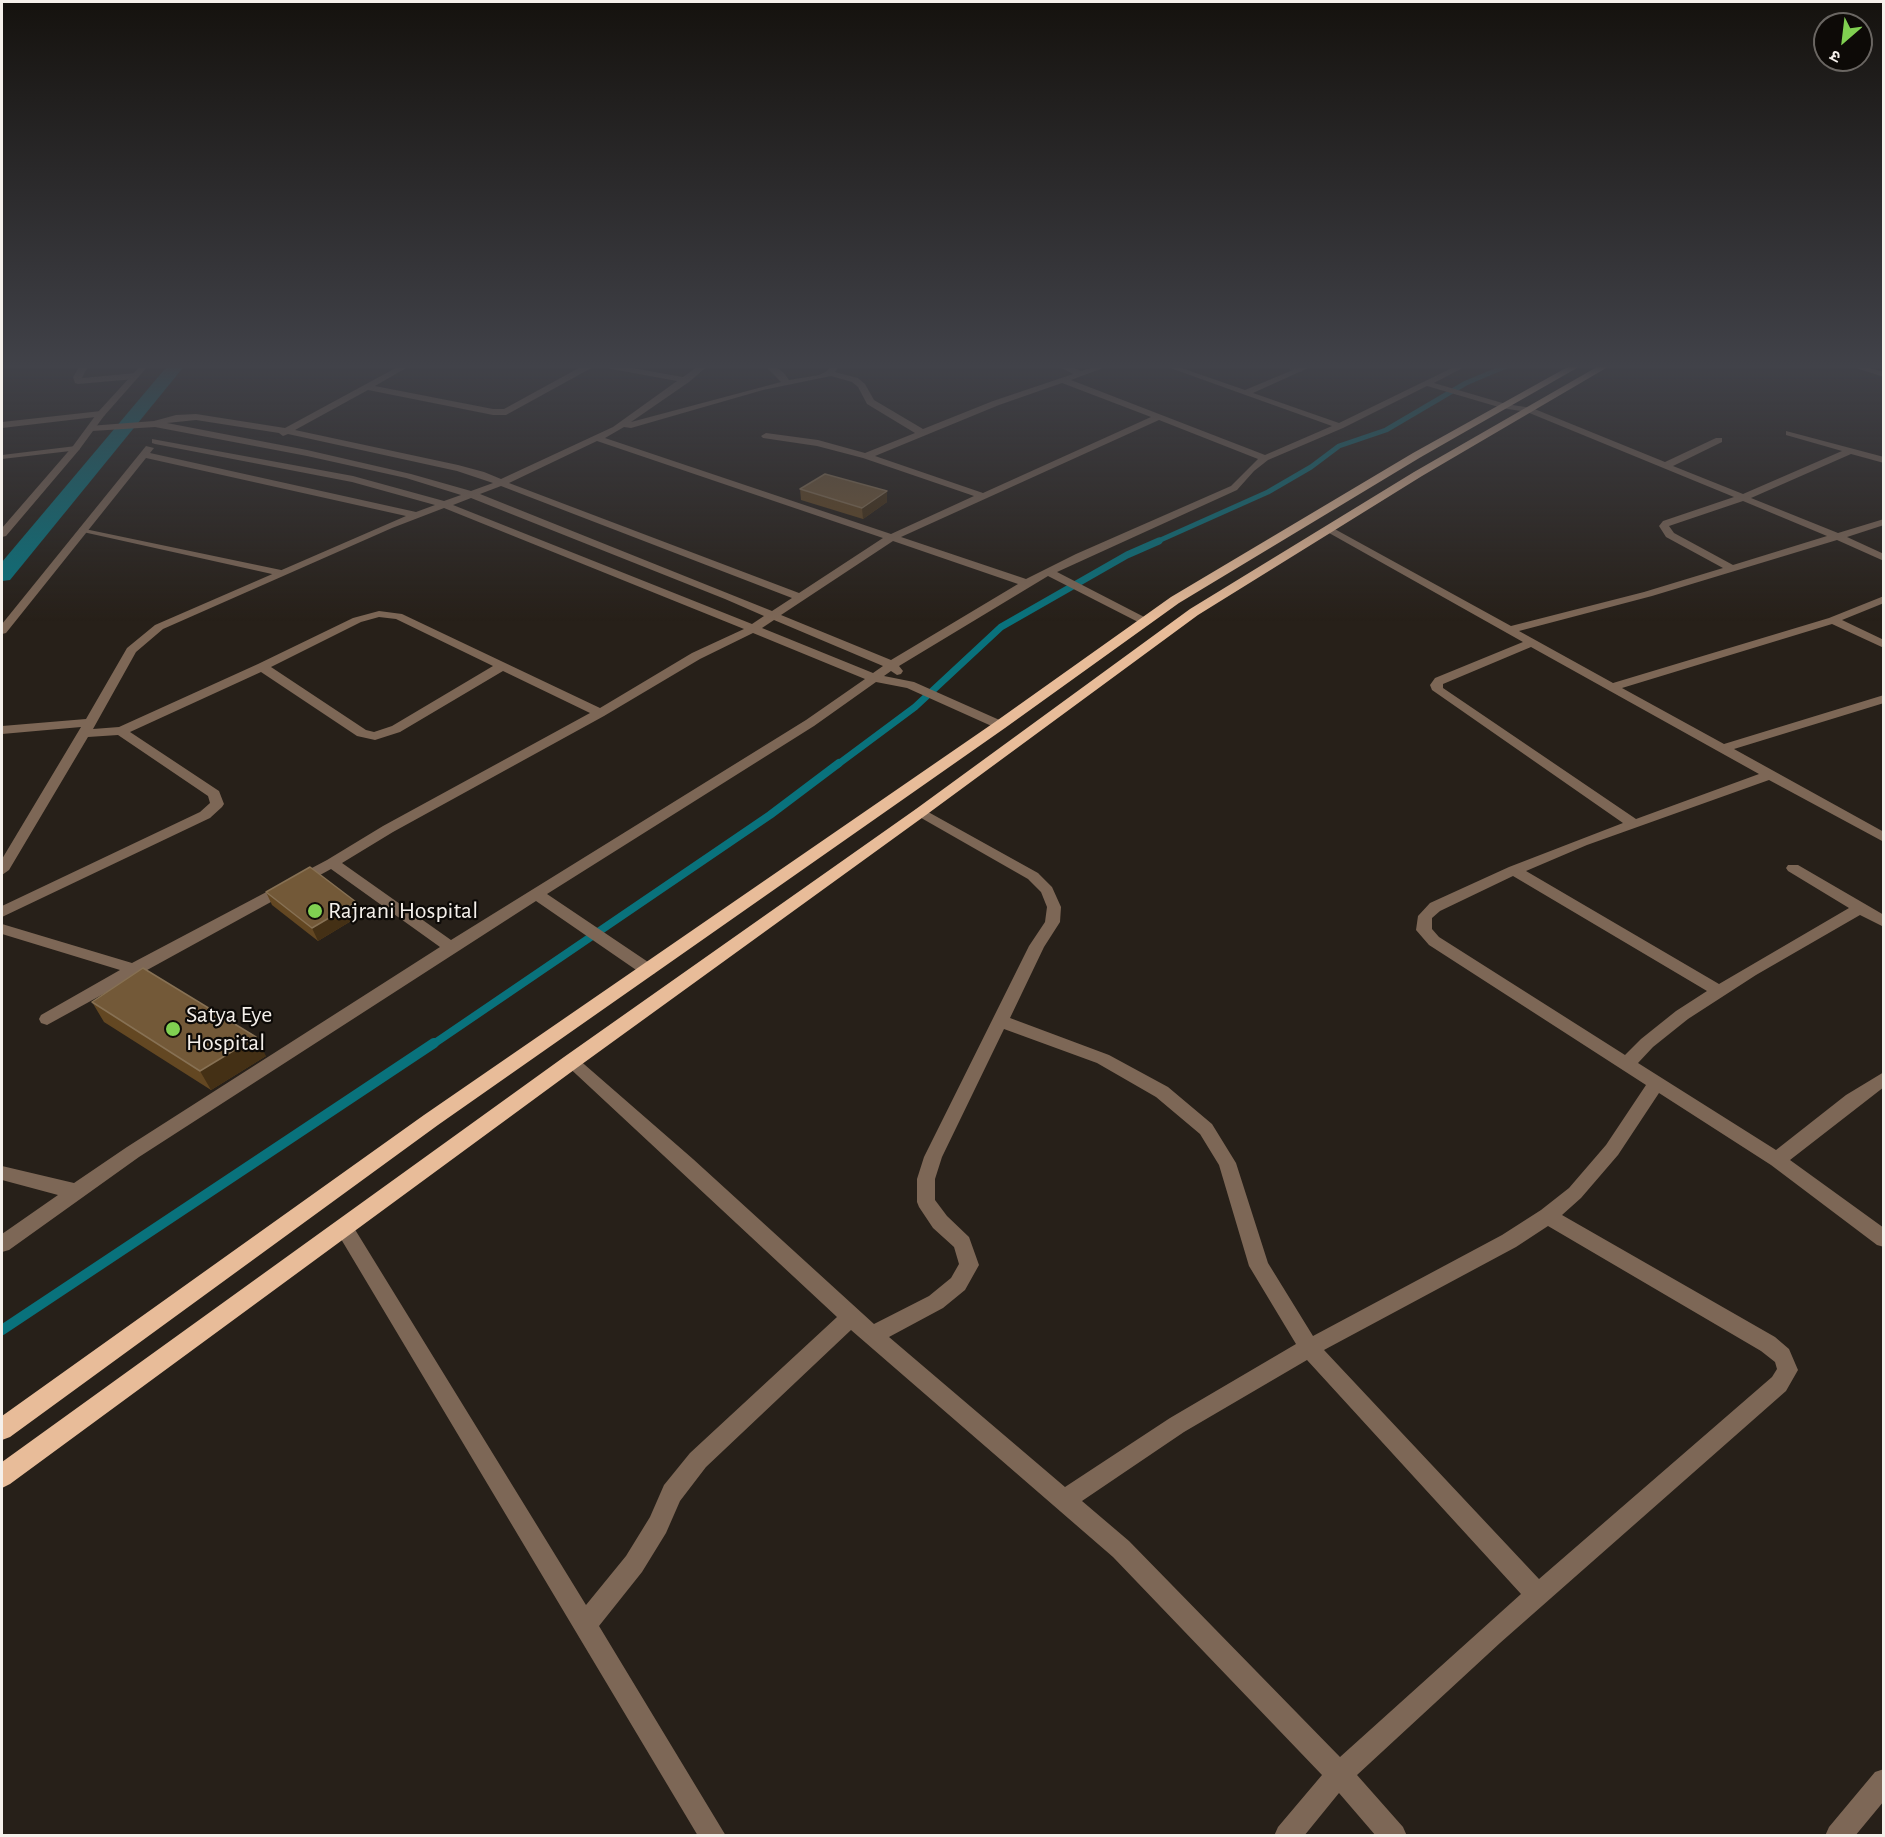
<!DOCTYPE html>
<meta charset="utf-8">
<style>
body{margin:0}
#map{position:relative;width:1885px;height:1837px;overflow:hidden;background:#272019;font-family:"Alegreya Sans","Noto Sans Devanagari",sans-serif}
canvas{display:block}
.frame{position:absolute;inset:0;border:3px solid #f5f0eb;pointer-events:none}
.north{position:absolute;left:1813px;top:12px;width:60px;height:60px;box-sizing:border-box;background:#0d0a07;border:2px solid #6a6662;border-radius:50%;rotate:208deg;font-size:16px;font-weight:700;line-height:24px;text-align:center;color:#f5f0eb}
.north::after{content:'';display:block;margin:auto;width:21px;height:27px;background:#80d051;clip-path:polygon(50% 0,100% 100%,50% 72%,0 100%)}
</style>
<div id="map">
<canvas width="1885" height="1837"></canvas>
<div class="frame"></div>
<div class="north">उ</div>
</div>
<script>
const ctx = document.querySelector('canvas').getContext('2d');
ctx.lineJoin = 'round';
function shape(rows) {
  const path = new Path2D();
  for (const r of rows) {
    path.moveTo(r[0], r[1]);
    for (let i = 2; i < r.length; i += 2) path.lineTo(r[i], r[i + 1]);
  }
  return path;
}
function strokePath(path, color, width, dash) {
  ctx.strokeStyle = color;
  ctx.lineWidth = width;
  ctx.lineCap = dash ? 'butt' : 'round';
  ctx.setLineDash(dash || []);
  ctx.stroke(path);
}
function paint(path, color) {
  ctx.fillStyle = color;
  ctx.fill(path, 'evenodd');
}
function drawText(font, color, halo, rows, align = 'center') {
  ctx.font = font + ' "Alegreya Sans",sans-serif';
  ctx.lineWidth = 4.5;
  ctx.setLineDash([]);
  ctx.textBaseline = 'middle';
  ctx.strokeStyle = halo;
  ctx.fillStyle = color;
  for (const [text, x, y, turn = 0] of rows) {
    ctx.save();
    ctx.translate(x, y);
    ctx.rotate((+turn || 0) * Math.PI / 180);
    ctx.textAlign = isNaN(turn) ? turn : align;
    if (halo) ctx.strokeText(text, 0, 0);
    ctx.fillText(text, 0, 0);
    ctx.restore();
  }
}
const streamFar3 = shape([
 [1156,542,1268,492,1311,467,1339,446,1386,430,1466,383,1511,364]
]);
const streamFar2 = shape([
 [837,765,915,707,1001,627,1127,555,1159,541]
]);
const streamFar1 = shape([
 [432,1045,770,815,839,763]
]);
const stream = shape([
 [2,1330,434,1043]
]);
const canal = shape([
 [169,364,186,364,10,580,2,581,2,562,169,364]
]);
const minorTunnel = shape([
 [1288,364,1303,368]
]);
const service = shape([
 [76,446,80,448,79,450,2,459,2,455,76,446],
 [80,528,281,570,285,573,281,576,83,532,79,530,80,528]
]);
const minor = shape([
 [81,364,89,364,82,378,135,373,139,376,135,379,78,384,75,383,73,377,81,364],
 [403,364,413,364,375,386,493,409,504,409,586,364,610,364,683,377,701,364,710,364,689,382,631,422,781,382,763,364,772,364,784,373,789,380,819,375,827,371,832,364,840,364,835,372,858,378,865,384,874,400,923,429,993,401,1073,374,1054,364,1064,364,1081,371,1103,364,1114,364,1071,380,1265,455,1332,426,1159,364,1170,364,1245,390,1307,364,1317,364,1253,393,1339,423,1460,364,1470,364,1434,383,1506,404,1532,408,1665,462,1716,438,1722,438,1722,442,1673,466,1743,494,1842,451,1786,435,1786,431,1884,457,1884,463,1851,454,1751,498,1838,533,1884,519,1884,525,1847,537,1884,554,1884,561,1837,540,1652,596,1519,631,1613,683,1829,618,1884,596,1884,603,1842,620,1884,640,1884,648,1832,624,1622,688,1724,744,1884,695,1884,703,1734,749,1884,832,1884,842,1769,780,1587,845,1526,871,1719,984,1849,908,1788,871,1786,868,1788,865,1798,865,1884,915,1884,927,1860,915,1756,975,1688,1019,1653,1047,1638,1063,1776,1150,1846,1095,1884,1072,1884,1087,1790,1160,1884,1228,1884,1247,1877,1245,1771,1165,1659,1093,1618,1155,1581,1198,1562,1215,1775,1337,1789,1349,1798,1370,1786,1391,1500,1643,1357,1775,1403,1827,1407,1836,1376,1836,1339,1793,1304,1836,1274,1836,1278,1827,1322,1775,1113,1557,851,1330,706,1467,680,1501,666,1533,642,1572,599,1626,726,1836,698,1836,335,1229,337,1223,344,1221,351,1223,586,1605,626,1556,650,1517,664,1485,690,1453,837,1317,563,1062,565,1058,571,1056,577,1058,693,1159,874,1324,929,1296,951,1278,959,1264,954,1247,933,1228,919,1207,917,1202,917,1179,924,1157,1029,946,1045,922,1047,907,1041,892,1028,879,916,815,914,812,916,809,921,808,1038,873,1052,887,1061,907,1060,922,1044,947,1010,1018,1109,1055,1168,1087,1212,1124,1236,1163,1268,1263,1313,1336,1502,1235,1541,1210,1569,1188,1606,1145,1646,1085,1429,945,1416,930,1418,916,1430,903,1509,867,1623,823,1432,690,1430,685,1435,678,1523,642,1322,529,1331,527,1511,626,1644,592,1723,568,1666,537,1659,526,1663,521,1734,497,1527,412,1502,408,1427,386,1343,428,1268,460,1254,471,1237,490,1057,572,1150,620,1150,624,1142,624,1048,576,899,666,903,671,901,674,897,675,891,671,884,676,914,682,1004,722,1006,725,1004,728,996,728,907,688,876,682,814,726,547,894,654,966,656,970,654,974,642,974,536,901,139,1157,9,1250,2,1252,2,1234,58,1195,2,1180,2,1166,74,1183,127,1147,440,947,331,869,47,1025,41,1023,39,1019,41,1015,120,970,2,934,2,924,132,963,327,860,383,826,590,713,503,671,400,732,375,740,357,736,261,672,130,732,219,791,224,804,222,807,210,818,2,917,2,906,200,812,210,803,208,796,118,735,88,737,9,870,2,875,2,859,81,727,2,734,2,726,86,719,127,648,155,625,406,516,146,458,6,633,2,634,2,624,146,446,154,448,150,453,416,512,435,505,352,482,155,444,152,443,152,439,353,476,444,501,461,495,406,478,307,456,155,427,92,431,89,430,89,426,154,421,176,415,196,414,285,428,403,364],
 [595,366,677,381,613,427,501,479,484,472,458,465,295,430,368,390,493,415,506,415,595,366],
 [831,376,852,382,858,387,867,404,915,433,865,453,818,440,766,433,761,436,763,438,817,446,863,458,974,496,891,534,605,438,624,427,631,428,763,390,831,376],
 [1062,383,1151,417,983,493,875,456,999,405,1062,383],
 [196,420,279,433,283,436,288,434,457,471,493,483,471,491,411,474,307,450,167,423,196,420],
 [1159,420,1258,459,1231,486,1076,554,1026,579,901,537,1159,420],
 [597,441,883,538,799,593,509,483,597,441],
 [501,486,792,598,772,611,480,494,501,486],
 [471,498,725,599,764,616,752,624,453,505,471,498],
 [1743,501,1827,536,1733,565,1674,533,1669,526,1743,501],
 [444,508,744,629,692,653,600,708,402,614,379,611,353,618,258,664,119,727,93,729,136,652,163,629,392,528,444,508],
 [893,541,1018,584,891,660,781,615,893,541],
 [379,617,396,619,493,666,392,726,374,732,366,730,271,667,361,622,379,617],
 [774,620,883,666,873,673,762,628,774,620],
 [753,633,865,679,806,720,451,940,342,863,393,832,604,716,700,659,753,633],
 [1531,647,1759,774,1636,819,1443,688,1443,684,1531,647],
 [1513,876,1707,991,1676,1011,1641,1039,1625,1055,1439,937,1432,929,1432,918,1440,911,1513,876],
 [1004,1029,1097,1063,1156,1097,1200,1134,1219,1165,1249,1266,1296,1344,1170,1418,1065,1487,889,1337,943,1308,965,1290,979,1265,969,1237,947,1216,935,1200,935,1179,942,1157,1004,1029],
 [1548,1226,1761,1351,1775,1362,1777,1369,1772,1377,1539,1579,1324,1350,1516,1247,1548,1226],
 [1307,1360,1521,1594,1340,1757,1129,1541,1082,1501,1184,1432,1307,1360],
 [101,411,105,414,104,416,2,428,2,422,101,411],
 [1884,1769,1884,1801,1855,1836,1825,1836,1829,1827,1875,1772,1884,1769]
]);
const tertiary = shape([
 [142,364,150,364,104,416,79,450,6,536,2,537,2,528,73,446,98,412,142,364],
 [1843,364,1855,364,1884,372,1884,377,1843,364]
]);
const trunk = shape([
 [1573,364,1584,364,1421,457,1179,603,1005,728,438,1125,10,1437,2,1440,2,1416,424,1115,995,722,1171,597,1413,453,1573,364],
 [1602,364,1613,364,1422,476,1198,615,926,815,578,1067,10,1484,2,1488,2,1462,564,1057,916,809,1190,609,1414,472,1602,364]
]);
const wall = shape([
 [800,489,887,502,863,519,801,500],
 [266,892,361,915,318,941,272,905],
 [92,1002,266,1056,211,1090,104,1022]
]);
const shadedWall = shape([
 [887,491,887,502,863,519,862,508],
 [356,902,361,915,318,941,312,928],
 [256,1037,266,1056,211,1090,200,1071]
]);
const building = shape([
 [825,474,887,491,862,508,800,489,825,474],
 [310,867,356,902,312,928,266,892,310,867],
 [143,968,256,1037,200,1071,92,1002,143,968]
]);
const markers = [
 [315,911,8,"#80d051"],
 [173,1029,8,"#80d051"]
];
const poiNames = [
 ["Rajrani Hospital",328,911],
 ["Satya Eye",186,1015],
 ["Hospital",186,1043]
];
strokePath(streamFar3, '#09727c', 5);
strokePath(streamFar2, '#09727c', 7);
strokePath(streamFar1, '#09727c', 8);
strokePath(stream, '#09727c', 10);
paint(canal, '#09727c');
strokePath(minorTunnel, '#463f38', 9, [9, 4.5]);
paint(service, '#7d6756');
paint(minor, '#7d6756');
paint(tertiary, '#7d6756');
paint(trunk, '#e8bc99');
paint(wall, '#634722');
paint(shadedWall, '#443015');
paint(building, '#735938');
strokePath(building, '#877154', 1.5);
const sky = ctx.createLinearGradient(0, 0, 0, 621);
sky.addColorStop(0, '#15120e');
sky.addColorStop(0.59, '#414249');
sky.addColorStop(1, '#41424900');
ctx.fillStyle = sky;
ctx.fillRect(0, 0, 1885, 621);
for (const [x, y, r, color] of markers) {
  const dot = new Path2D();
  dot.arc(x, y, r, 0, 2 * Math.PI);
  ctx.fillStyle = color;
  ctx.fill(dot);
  strokePath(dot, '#0d0a07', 2);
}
drawText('24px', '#f5f0eb', '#0d0a07', poiNames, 'left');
</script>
